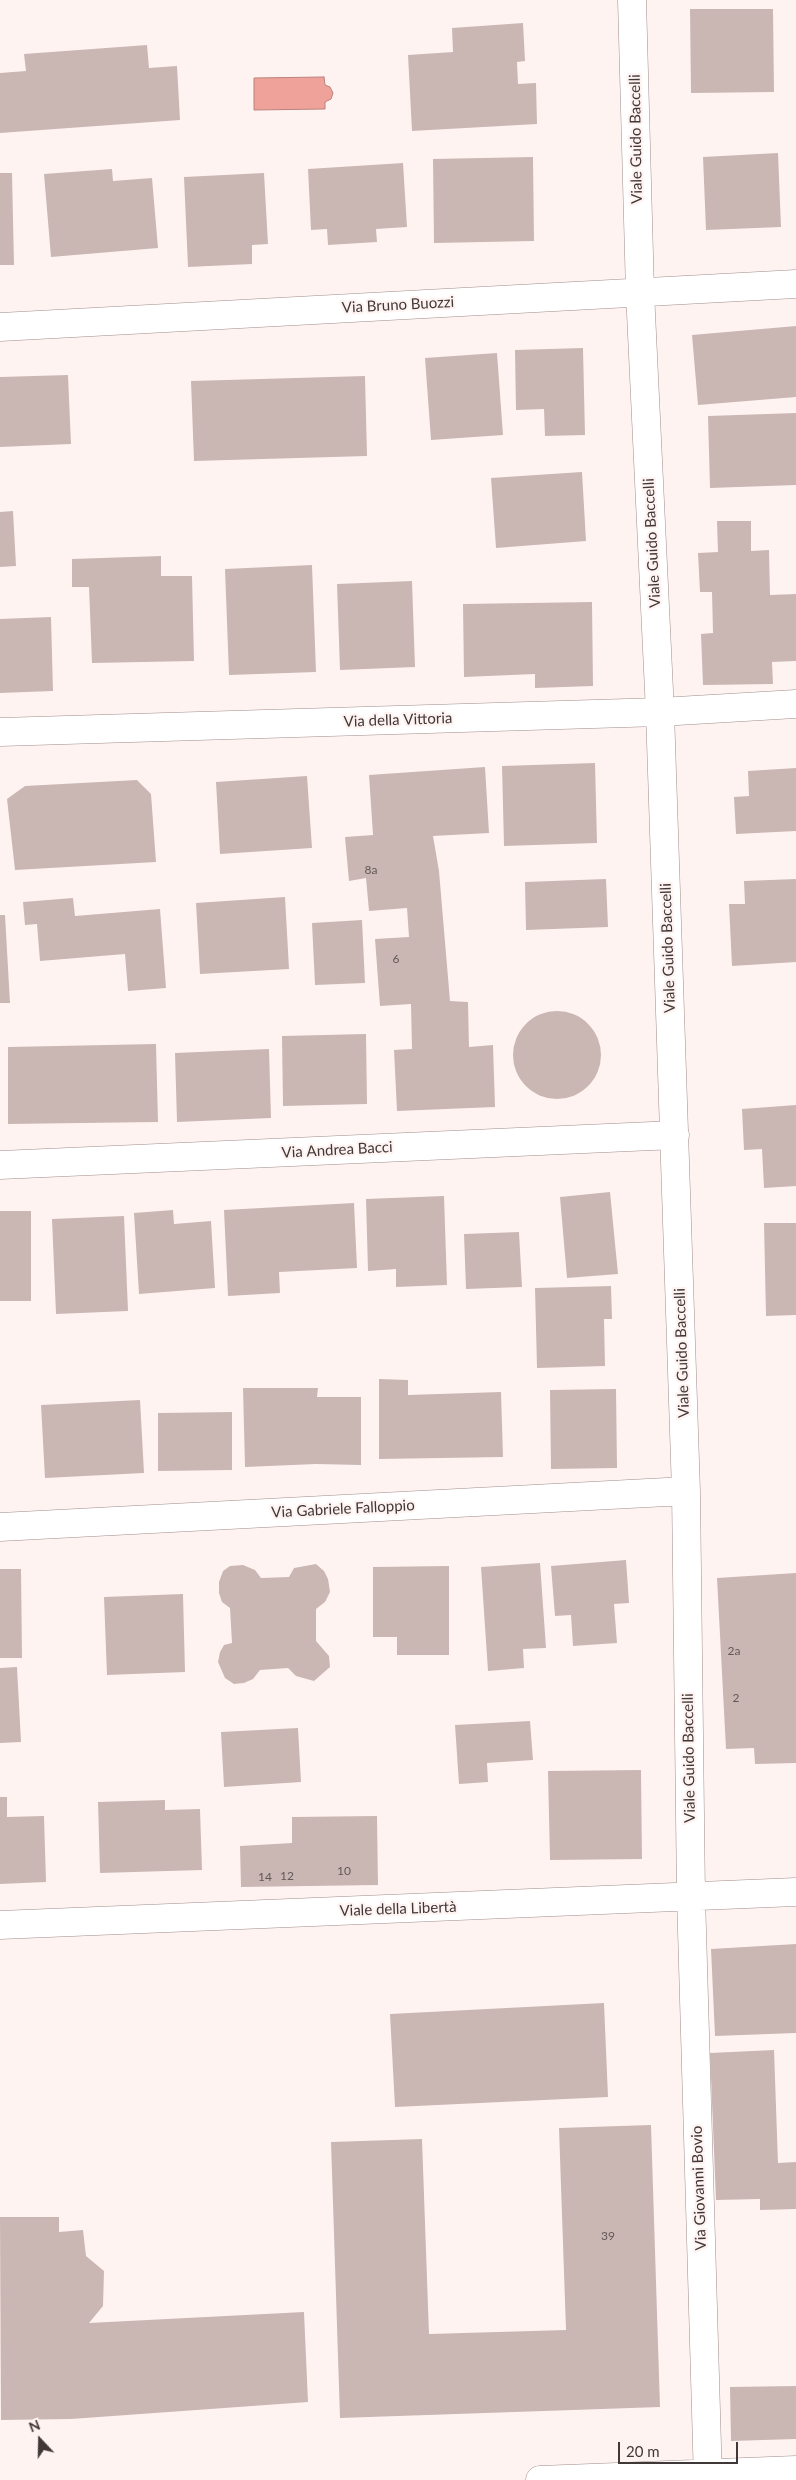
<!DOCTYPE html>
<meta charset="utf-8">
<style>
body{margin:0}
#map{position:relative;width:796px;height:2480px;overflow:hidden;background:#fff3f1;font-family:Lato,sans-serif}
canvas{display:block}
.north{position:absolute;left:15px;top:2415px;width:50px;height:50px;-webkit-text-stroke:4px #fff3f1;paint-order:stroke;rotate:339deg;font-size:14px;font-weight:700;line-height:20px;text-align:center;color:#403837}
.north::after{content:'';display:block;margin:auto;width:18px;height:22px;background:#403837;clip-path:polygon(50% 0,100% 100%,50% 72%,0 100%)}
.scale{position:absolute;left:618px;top:2442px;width:120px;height:22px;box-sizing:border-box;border:2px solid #403837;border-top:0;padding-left:6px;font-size:15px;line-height:18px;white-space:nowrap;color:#403837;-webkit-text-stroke:4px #fff3f1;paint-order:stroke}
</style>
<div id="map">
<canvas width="796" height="2480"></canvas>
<div class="north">N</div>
<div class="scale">20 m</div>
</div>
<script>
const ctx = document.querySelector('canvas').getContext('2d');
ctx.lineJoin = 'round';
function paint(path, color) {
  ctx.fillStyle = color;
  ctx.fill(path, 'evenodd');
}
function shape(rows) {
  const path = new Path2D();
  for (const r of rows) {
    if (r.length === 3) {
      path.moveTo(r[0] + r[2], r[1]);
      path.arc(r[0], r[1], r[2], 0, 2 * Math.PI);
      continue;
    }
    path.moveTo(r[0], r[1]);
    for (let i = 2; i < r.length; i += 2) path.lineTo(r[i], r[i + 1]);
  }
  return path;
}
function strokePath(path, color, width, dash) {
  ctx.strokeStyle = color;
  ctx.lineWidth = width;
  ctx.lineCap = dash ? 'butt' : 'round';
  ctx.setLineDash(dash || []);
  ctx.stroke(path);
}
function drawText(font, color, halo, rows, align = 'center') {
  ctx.font = font + ' Lato,sans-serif';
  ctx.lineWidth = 4.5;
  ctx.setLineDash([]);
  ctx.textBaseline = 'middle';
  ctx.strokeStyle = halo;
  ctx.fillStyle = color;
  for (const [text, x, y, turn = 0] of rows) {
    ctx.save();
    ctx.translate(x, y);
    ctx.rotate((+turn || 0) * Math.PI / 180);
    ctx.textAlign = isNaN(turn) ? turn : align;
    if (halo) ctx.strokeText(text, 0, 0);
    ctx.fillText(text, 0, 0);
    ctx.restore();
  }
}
const water = shape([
 [324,77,325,85,330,87,333,93,331,99,325,102,325,109,254,110,254,78,324,77]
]);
const building = shape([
 [690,9,773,9,774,92,691,93],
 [523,23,525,61,517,62,518,84,536,83,537,124,412,131,408,55,453,52,452,28],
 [147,45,149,68,177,66,180,120,0,133,0,73,26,71,24,54],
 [778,153,781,227,706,230,703,157],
 [533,157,534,241,434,243,433,159],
 [403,163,407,227,376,229,377,242,328,245,327,229,311,230,308,169],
 [112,169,113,181,152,178,158,248,51,257,44,174],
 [0,173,12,173,14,265,0,265],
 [264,173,268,244,252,245,252,264,188,267,184,177],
 [796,326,796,397,698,405,692,335],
 [583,348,585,435,545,436,544,409,516,410,515,350],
 [497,353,503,435,431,440,425,358],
 [68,375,71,444,0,447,0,377],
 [365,376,367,456,194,461,191,381],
 [796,413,796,485,710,488,708,416],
 [582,472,586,541,496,548,491,478],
 [13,511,16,566,0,567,0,512],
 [717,521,751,521,751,551,769,550,770,595,796,594,796,661,772,662,773,684,703,685,701,634,713,633,712,592,700,592,698,553,718,552],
 [161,556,161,576,192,576,194,661,92,663,89,587,72,587,72,559],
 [312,565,316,672,229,675,225,569],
 [412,581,415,667,340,670,337,584],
 [592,602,593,686,535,688,535,674,464,677,463,604],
 [51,617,53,691,0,693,0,619],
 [595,763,597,843,504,846,502,766],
 [485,767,489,833,433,836,439,871,450,1001,468,1002,469,1047,493,1045,495,1107,397,1111,394,1050,412,1049,411,1004,380,1006,375,939,409,937,407,908,369,911,366,878,349,881,345,837,373,835,369,775],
 [796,768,796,831,736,834,734,797,749,796,748,771],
 [307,776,312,848,220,854,216,782],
 [137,780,151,794,156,862,15,870,7,799,25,786],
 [606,879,608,927,526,930,525,882],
 [796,879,796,962,732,966,729,904,745,904,744,881],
 [285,897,289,969,200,974,196,903],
 [73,898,75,916,160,909,166,988,128,991,125,954,40,961,37,924,25,925,23,902],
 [0,915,5,915,10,1003,0,1003],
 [362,920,365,983,315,985,312,923],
 [557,1055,44],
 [366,1034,367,1104,283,1106,282,1036],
 [156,1044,158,1122,8,1124,8,1047],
 [269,1049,271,1118,177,1122,175,1053],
 [796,1105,796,1186,764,1188,762,1149,744,1150,742,1109],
 [610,1192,618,1274,567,1278,560,1197],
 [444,1196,447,1285,396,1287,396,1269,368,1271,366,1199],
 [354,1203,357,1268,279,1272,280,1293,228,1296,224,1210],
 [173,1210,174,1224,211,1221,215,1288,139,1294,134,1213],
 [0,1211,31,1211,31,1301,0,1301],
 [124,1216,128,1311,56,1314,52,1219],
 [764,1223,796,1223,796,1315,766,1316],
 [519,1232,522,1287,466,1289,464,1234],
 [611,1286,612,1319,604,1319,605,1366,537,1368,535,1288],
 [379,1379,408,1380,408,1395,501,1392,503,1457,379,1459],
 [243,1388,318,1388,317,1397,361,1397,361,1465,316,1464,245,1467],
 [616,1389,617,1468,551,1469,550,1390],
 [140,1400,144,1473,45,1478,41,1405],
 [232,1412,232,1470,158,1471,158,1413],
 [626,1560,629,1603,614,1604,617,1643,573,1646,571,1615,555,1616,551,1566],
 [540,1563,546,1648,523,1649,524,1668,488,1671,481,1567],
 [316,1564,324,1571,328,1579,330,1592,325,1602,316,1609,316,1641,329,1656,330,1667,314,1681,296,1676,288,1668,260,1670,253,1679,244,1683,234,1684,225,1678,218,1662,220,1652,224,1645,232,1643,230,1608,222,1602,219,1593,219,1582,223,1571,230,1566,243,1565,255,1570,261,1578,289,1577,294,1568],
 [449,1566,449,1655,397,1655,397,1637,373,1637,373,1567],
 [0,1569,21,1569,22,1658,0,1658],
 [796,1573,796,1763,755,1764,754,1748,726,1749,717,1578],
 [183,1594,185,1672,107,1675,104,1597],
 [17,1667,21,1742,0,1743,0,1668],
 [530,1721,533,1760,487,1763,488,1782,459,1784,455,1725],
 [298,1728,301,1782,224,1787,221,1732],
 [641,1770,642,1859,550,1860,548,1771],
 [0,1797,7,1797,7,1817,44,1816,46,1882,0,1884],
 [165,1800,165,1810,200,1809,202,1870,100,1873,98,1802],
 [377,1816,378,1885,241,1887,240,1846,292,1843,292,1817],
 [796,1944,796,2033,715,2036,711,1949],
 [604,2003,608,2097,395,2107,390,2014],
 [774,2050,778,2163,796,2162,796,2209,760,2210,760,2199,716,2200,710,2053],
 [651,2125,660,2407,340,2418,331,2142,422,2139,429,2334,566,2330,559,2128],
 [0,2217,59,2217,59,2232,83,2230,86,2256,104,2271,103,2306,89,2323,304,2312,308,2402,71,2419,1,2420],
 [796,2386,796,2439,731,2441,730,2387]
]);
const street = shape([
 [632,0,640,292,660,712,686,1491,691,1896,708,2480],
 [0,327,796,284],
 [0,732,660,712,796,704],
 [0,1165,675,1135],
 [0,1527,686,1491],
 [0,1925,796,1892],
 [540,2480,796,2470]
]);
const numberNames = [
 ["8a",371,870],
 ["6",396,959],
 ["2a",734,1651],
 ["2",736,1698],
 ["10",344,1871],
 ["12",287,1876],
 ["14",265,1877],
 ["39",608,2236]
];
const streetNames = [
 ["Viale Guido Baccelli",636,139,-91],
 ["Via Bruno Buozzi",398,305,-3],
 ["Viale Guido Baccelli",652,543,-93],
 ["Via della Vittoria",398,720,-2],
 ["Viale Guido Baccelli",668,948,-92],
 ["Via Andrea Bacci",337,1150,-3],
 ["Viale Guido Baccelli",682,1353,-92],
 ["Via Gabriele Falloppio",343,1509,-3],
 ["Viale Guido Baccelli",689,1758,-91],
 ["Viale della Libertà",398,1909,-2],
 ["Via Giovanni Bovio",699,2188,-92]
];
paint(water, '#eea299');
strokePath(water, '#ba827c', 1);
paint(building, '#cab7b4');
strokePath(street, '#a08d8b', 29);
strokePath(street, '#fff', 28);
drawText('12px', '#625856', null, numberNames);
drawText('15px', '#403837', '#fff3f1', streetNames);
</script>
